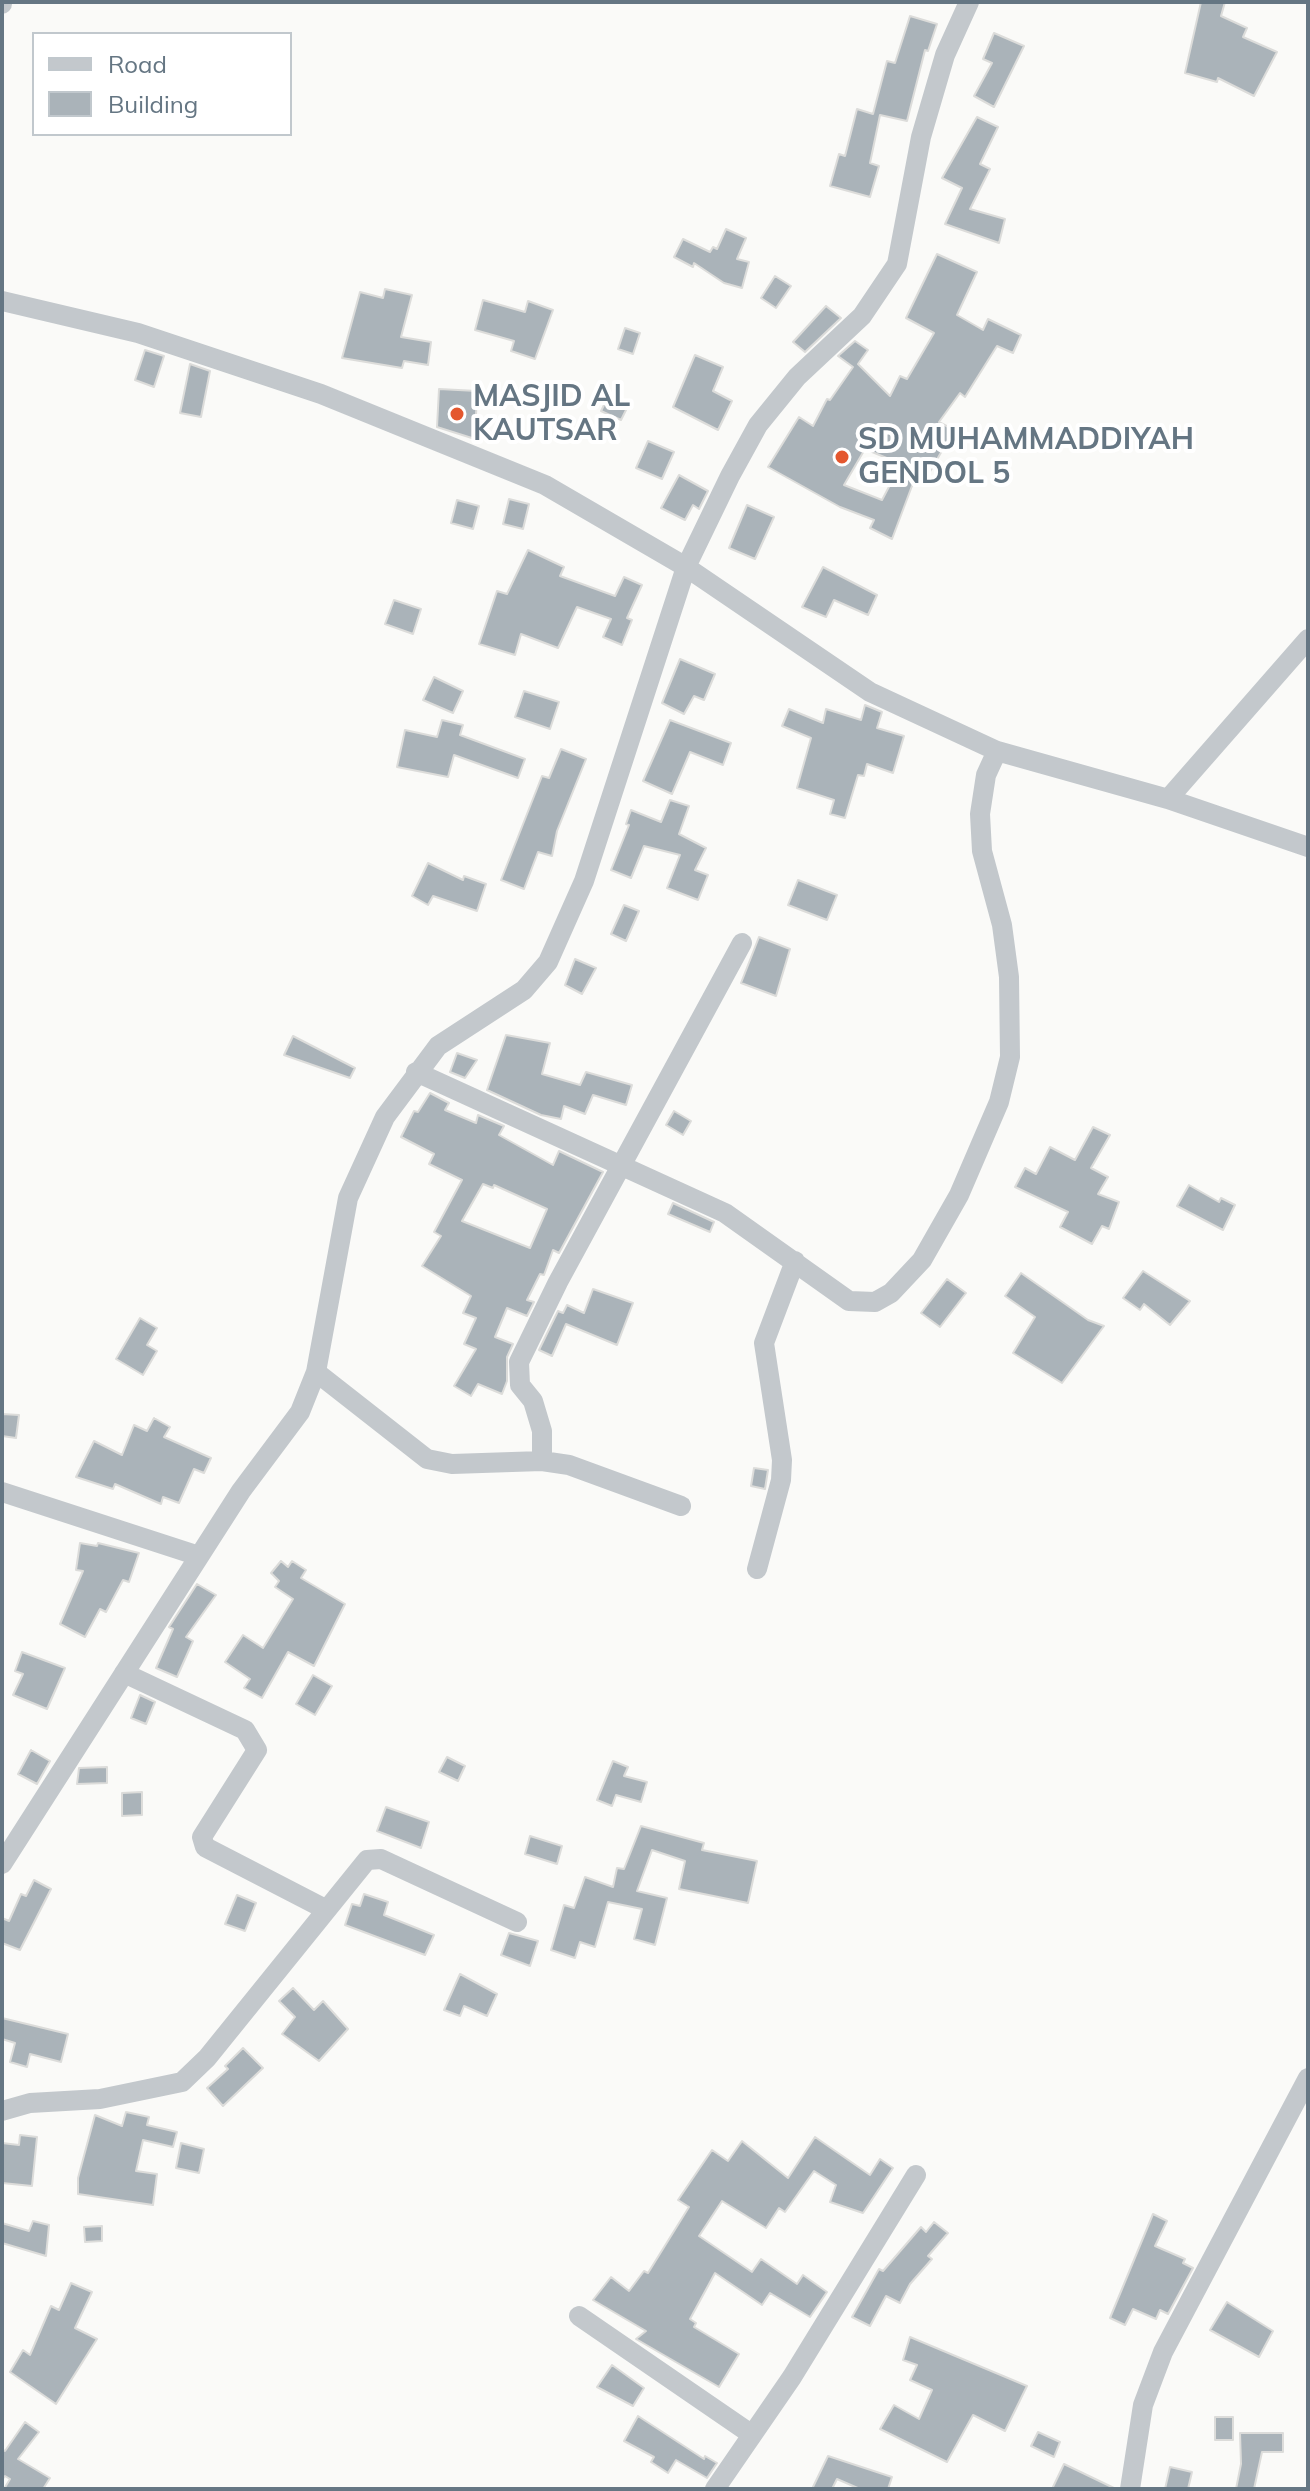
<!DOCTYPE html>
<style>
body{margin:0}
#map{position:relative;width:1310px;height:2491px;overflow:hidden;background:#fafaf8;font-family:Mulish,sans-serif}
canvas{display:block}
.frame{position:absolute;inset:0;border:4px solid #657683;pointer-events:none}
.legend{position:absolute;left:32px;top:32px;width:260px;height:104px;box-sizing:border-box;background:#fff;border:2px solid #c1c8cd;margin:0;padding:10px 14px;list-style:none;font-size:24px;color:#657683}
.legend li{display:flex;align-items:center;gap:16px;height:40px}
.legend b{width:40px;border:2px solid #c1c8cd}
</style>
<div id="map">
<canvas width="1310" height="2491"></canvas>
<div class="frame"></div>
<ul class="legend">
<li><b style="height:10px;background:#c3c8cc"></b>Road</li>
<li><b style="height:22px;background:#aab3b9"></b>Building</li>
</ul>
</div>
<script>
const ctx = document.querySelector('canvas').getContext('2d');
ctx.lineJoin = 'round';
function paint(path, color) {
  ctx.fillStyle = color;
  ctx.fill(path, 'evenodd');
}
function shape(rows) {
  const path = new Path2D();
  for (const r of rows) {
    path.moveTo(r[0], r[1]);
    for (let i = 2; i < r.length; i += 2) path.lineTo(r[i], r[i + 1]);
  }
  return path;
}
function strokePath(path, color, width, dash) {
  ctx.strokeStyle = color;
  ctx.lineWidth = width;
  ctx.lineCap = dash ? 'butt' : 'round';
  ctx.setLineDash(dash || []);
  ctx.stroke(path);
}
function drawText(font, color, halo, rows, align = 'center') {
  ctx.font = font + ' Mulish,sans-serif';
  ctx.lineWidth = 8;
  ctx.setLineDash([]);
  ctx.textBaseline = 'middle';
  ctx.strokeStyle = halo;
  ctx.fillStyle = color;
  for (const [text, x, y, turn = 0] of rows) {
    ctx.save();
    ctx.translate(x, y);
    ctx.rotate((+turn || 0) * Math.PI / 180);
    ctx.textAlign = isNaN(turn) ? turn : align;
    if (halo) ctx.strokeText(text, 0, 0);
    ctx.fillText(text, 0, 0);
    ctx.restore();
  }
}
const building = shape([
 [1201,2,1225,2,1221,16,1247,28,1243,37,1277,52,1254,96,1218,78,1217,82,1185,73,1201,2],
 [910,16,937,24,928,51,925,50,907,121,880,115,870,163,879,166,870,197,830,186,839,154,845,156,857,109,873,114,887,61,895,63,910,16],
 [994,33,1024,46,994,107,974,96,992,63,983,59,994,33],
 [977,117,998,127,980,164,990,169,970,209,1005,219,999,243,945,224,962,188,942,178,977,117],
 [726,229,746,238,737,259,749,262,742,288,724,283,694,263,693,267,674,257,683,239,710,252,713,247,717,249,726,229],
 [937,254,977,272,957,315,983,330,988,319,1021,335,1013,353,997,346,965,397,960,393,939,422,954,430,928,475,918,470,892,539,870,528,874,520,840,507,768,467,799,417,813,426,827,399,830,400,853,367,838,356,855,341,868,350,858,364,890,396,900,376,907,379,934,333,906,318,937,254],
 [865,449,901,464,882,500,844,485,865,449],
 [775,276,791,286,776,308,761,298,775,276],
 [385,289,412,295,401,337,431,342,428,365,404,361,402,368,342,358,360,292,383,298,385,289],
 [483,300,525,312,528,301,553,310,535,359,511,351,514,341,475,330,483,300],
 [826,306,841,318,805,352,793,342,826,306],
 [625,328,640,333,633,354,618,349,625,328],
 [145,350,164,356,154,387,135,380,145,350],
 [695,355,723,367,713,391,732,401,718,430,673,407,695,355],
 [190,364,210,371,201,417,180,413,190,364],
 [439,389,477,391,475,439,437,427,439,389],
 [609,395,629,404,621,420,601,411,609,395],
 [648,441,674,452,662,479,636,468,648,441],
 [679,475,708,491,699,509,693,505,685,520,661,508,679,475],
 [509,499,529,504,523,529,503,524,509,499],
 [457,500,479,506,473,529,451,523,457,500],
 [747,505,774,517,755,559,729,548,747,505],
 [528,550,564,567,560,576,615,596,624,577,642,585,627,618,632,620,622,645,603,637,611,619,577,607,558,648,521,634,515,655,479,644,497,591,507,594,528,550],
 [823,567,877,595,868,615,834,600,826,617,802,607,823,567],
 [394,600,421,609,413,634,385,624,394,600],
 [680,659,715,674,704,700,694,696,684,714,662,703,680,659],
 [434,677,463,691,453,713,423,700,434,677],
 [524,691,559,702,550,729,515,717,524,691],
 [865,705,882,712,877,728,904,736,893,773,867,764,864,776,858,775,845,818,830,814,834,800,797,788,811,738,782,726,789,709,823,723,826,709,861,720,865,705],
 [442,720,463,725,460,735,525,759,518,778,454,755,448,777,397,767,405,730,437,737,442,720],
 [670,720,731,743,723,765,690,752,672,794,643,781,670,720],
 [561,749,586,759,557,831,552,856,538,852,524,889,501,880,542,776,549,778,561,749],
 [670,800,689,806,679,834,706,848,695,870,708,875,698,900,667,888,680,855,644,846,631,878,611,870,629,825,626,824,631,810,661,822,670,800],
 [428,863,463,880,464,876,486,884,477,911,433,896,428,905,412,896,428,863],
 [798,880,837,895,827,920,788,905,798,880],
 [624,905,639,911,626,941,611,934,624,905],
 [759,937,790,949,776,996,741,983,759,937],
 [575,959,596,968,582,994,565,985,575,959],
 [506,1035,550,1043,542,1074,580,1085,586,1072,632,1085,626,1105,593,1095,585,1114,564,1106,561,1119,541,1115,487,1090,506,1035],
 [293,1036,355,1068,350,1078,284,1055,293,1036],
 [457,1053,477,1060,465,1078,450,1072,457,1053],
 [430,1093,449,1103,445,1110,476,1123,478,1115,504,1126,499,1135,553,1165,559,1151,603,1172,559,1253,553,1250,544,1275,540,1274,527,1300,534,1302,527,1316,507,1308,495,1337,513,1344,507,1357,507,1381,502,1394,478,1384,471,1396,454,1386,476,1349,464,1344,476,1318,463,1313,471,1296,422,1266,441,1236,434,1232,462,1180,429,1164,434,1154,401,1137,414,1111,418,1112,430,1093],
 [483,1184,493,1188,494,1185,547,1209,530,1248,462,1221,483,1184],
 [674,1111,691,1121,683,1135,666,1125,674,1111],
 [1093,1127,1110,1135,1091,1168,1108,1177,1098,1194,1119,1202,1109,1229,1102,1226,1092,1244,1060,1227,1068,1212,1015,1187,1025,1168,1036,1174,1050,1147,1075,1160,1093,1127],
 [1189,1185,1219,1202,1221,1198,1235,1205,1223,1230,1177,1206,1189,1185],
 [673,1203,714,1222,710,1232,668,1214,673,1203],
 [1143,1271,1190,1301,1170,1325,1144,1304,1140,1310,1123,1298,1143,1271],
 [1021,1273,1088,1320,1104,1326,1062,1383,1013,1353,1035,1317,1005,1296,1021,1273],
 [947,1279,966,1293,940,1327,921,1313,947,1279],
 [593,1289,633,1303,617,1345,566,1324,552,1356,539,1350,558,1311,563,1313,567,1305,584,1313,593,1289],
 [140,1318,157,1328,147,1345,157,1351,143,1375,116,1359,140,1318],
 [2,1414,19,1415,16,1438,2,1436,2,1414],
 [154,1418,170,1427,164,1437,211,1458,204,1473,194,1469,179,1503,163,1497,161,1504,115,1484,113,1489,76,1477,94,1441,122,1455,134,1425,147,1431,154,1418],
 [754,1468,768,1470,765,1489,751,1486,754,1468],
 [80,1543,97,1546,98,1543,139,1553,129,1582,123,1580,106,1612,100,1609,85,1637,60,1624,83,1571,76,1570,80,1543],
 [281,1561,288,1567,292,1561,306,1570,301,1578,345,1604,314,1666,288,1652,262,1698,244,1688,250,1679,225,1662,243,1635,263,1648,293,1599,275,1587,279,1581,271,1573,281,1561],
 [197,1584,216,1595,186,1637,193,1641,177,1677,156,1668,173,1629,169,1627,197,1584],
 [22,1652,65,1668,47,1709,13,1695,23,1674,15,1671,22,1652],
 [313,1675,332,1686,315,1715,296,1704,313,1675],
 [140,1695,155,1702,146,1724,131,1718,140,1695],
 [31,1750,50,1761,37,1784,18,1774,31,1750],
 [447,1757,465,1766,458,1781,439,1772,447,1757],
 [613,1761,628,1767,624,1776,647,1782,641,1802,616,1795,612,1806,597,1800,613,1761],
 [107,1767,107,1783,77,1784,79,1768,107,1767],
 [142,1792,142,1815,122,1816,122,1793,142,1792],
 [386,1807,429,1822,421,1848,377,1831,386,1807],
 [641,1826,704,1843,702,1850,757,1861,748,1903,679,1889,685,1861,652,1850,637,1891,667,1898,655,1945,634,1939,642,1909,608,1902,595,1947,580,1942,575,1958,551,1950,564,1905,574,1908,585,1877,613,1887,617,1868,624,1869,641,1826],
 [530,1836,562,1846,557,1864,525,1854,530,1836],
 [34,1880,51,1889,20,1950,2,1943,2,1918,9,1921,21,1894,26,1896,34,1880],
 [364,1894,388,1902,384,1915,434,1935,425,1955,345,1925,352,1904,360,1906,364,1894],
 [237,1895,256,1903,245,1931,225,1924,237,1895],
 [509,1933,538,1941,530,1966,501,1955,509,1933],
 [460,1974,497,1994,487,2016,464,2006,460,2016,444,2010,460,1974],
 [293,1988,314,2010,323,2001,348,2029,319,2061,282,2034,295,2017,279,2001,293,1988],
 [2,2018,68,2034,61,2062,30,2054,27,2067,10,2062,15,2043,2,2039,2,2018],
 [243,2048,263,2068,223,2106,207,2088,228,2069,225,2066,243,2048],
 [126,2112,149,2117,147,2125,177,2132,173,2147,143,2140,136,2171,157,2174,153,2205,78,2194,78,2178,95,2115,122,2126,126,2112],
 [20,2135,37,2137,32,2186,2,2183,2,2143,19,2145,20,2135],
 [815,2137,870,2175,880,2159,893,2168,863,2213,830,2202,836,2185,814,2171,785,2212,779,2208,766,2228,722,2201,699,2236,752,2272,761,2259,797,2284,803,2275,827,2292,810,2317,770,2293,762,2305,715,2273,690,2319,696,2323,694,2327,739,2354,719,2387,636,2339,646,2331,593,2300,611,2277,629,2291,644,2271,648,2273,689,2207,678,2200,712,2150,728,2161,742,2141,788,2178,815,2137],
 [181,2143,204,2149,199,2173,176,2168,181,2143],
 [1153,2214,1167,2221,1155,2246,1185,2259,1183,2263,1193,2268,1168,2314,1160,2310,1156,2319,1133,2309,1125,2325,1110,2318,1153,2214],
 [33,2221,49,2225,46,2256,2,2243,2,2223,29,2231,33,2221],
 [934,2222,948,2233,928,2256,932,2259,910,2284,900,2303,886,2296,870,2326,852,2317,879,2269,883,2271,921,2227,926,2232,934,2222],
 [102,2226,102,2241,85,2242,84,2227,102,2226],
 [71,2283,92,2292,75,2328,97,2339,56,2404,10,2372,23,2350,30,2355,51,2306,59,2310,71,2283],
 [1227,2302,1273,2331,1259,2357,1210,2330,1227,2302],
 [910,2337,1027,2386,1005,2431,973,2415,947,2462,880,2429,894,2405,919,2419,932,2390,910,2380,917,2365,903,2360,910,2337],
 [612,2365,644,2388,633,2406,597,2387,612,2365],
 [638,2416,704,2459,705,2456,717,2463,707,2478,676,2460,668,2473,651,2462,654,2457,624,2441,638,2416],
 [1215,2417,1233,2417,1233,2440,1215,2440,1215,2417],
 [25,2422,39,2432,18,2459,50,2478,43,2489,4,2489,10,2479,5,2476,2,2480,2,2449,5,2451,25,2422],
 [1038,2432,1060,2442,1054,2457,1031,2446,1038,2432],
 [1240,2433,1283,2433,1283,2452,1262,2452,1254,2489,1236,2489,1241,2464,1240,2433],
 [828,2456,892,2477,888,2489,860,2489,837,2479,832,2489,812,2489,828,2456],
 [1064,2464,1116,2489,1052,2489,1064,2464],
 [1170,2467,1192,2472,1188,2489,1165,2489,1170,2467]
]);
const minor = shape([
 [2,4,2,2],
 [2,301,138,333,321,394,545,485,686,567,870,692,997,751,1168,799,1308,847],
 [1168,799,1308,639],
 [416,1072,725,1213,849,1301,875,1302,891,1293,922,1260,959,1195,999,1102,1010,1057,1009,977,1002,925,982,851,980,814,986,775,997,751],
 [316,1372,427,1459,452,1464,542,1461,569,1465,681,1506],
 [542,1461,542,1431,533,1401,520,1385,519,1362,558,1282,742,943],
 [2,1492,199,1556],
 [757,1569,781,1480,782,1460,764,1343,795,1261],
 [124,1673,245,1730,257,1750,202,1837,205,1847,325,1909],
 [2,1864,241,1491,300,1412,316,1372,348,1198,385,1117,438,1046,524,990,548,962,584,881,686,567,730,476,758,425,797,377,862,316,897,264,921,137,945,55,969,2],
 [2,2111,30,2103,100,2099,182,2082,207,2058,367,1860,381,1859,517,1922],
 [579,2316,751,2434],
 [715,2489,792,2377,916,2175],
 [1130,2489,1143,2405,1163,2352,1308,2078]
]);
const markers = [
 [457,414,8,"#e4572e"],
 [842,457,8,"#e4572e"]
];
const poiNames = [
 ["MASJID AL",473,397],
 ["KAUTSAR",473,431],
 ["SD MUHAMMADDIYAH",858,440],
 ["GENDOL 5",858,474]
];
paint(building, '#aab3b9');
strokePath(building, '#dcdcda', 2);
strokePath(minor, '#c3c8cc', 20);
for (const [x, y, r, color] of markers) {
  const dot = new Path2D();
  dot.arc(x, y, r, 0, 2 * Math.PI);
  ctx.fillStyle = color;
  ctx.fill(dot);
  strokePath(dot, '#fff', 3);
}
drawText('bold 30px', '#657683', '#fff', poiNames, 'left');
</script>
